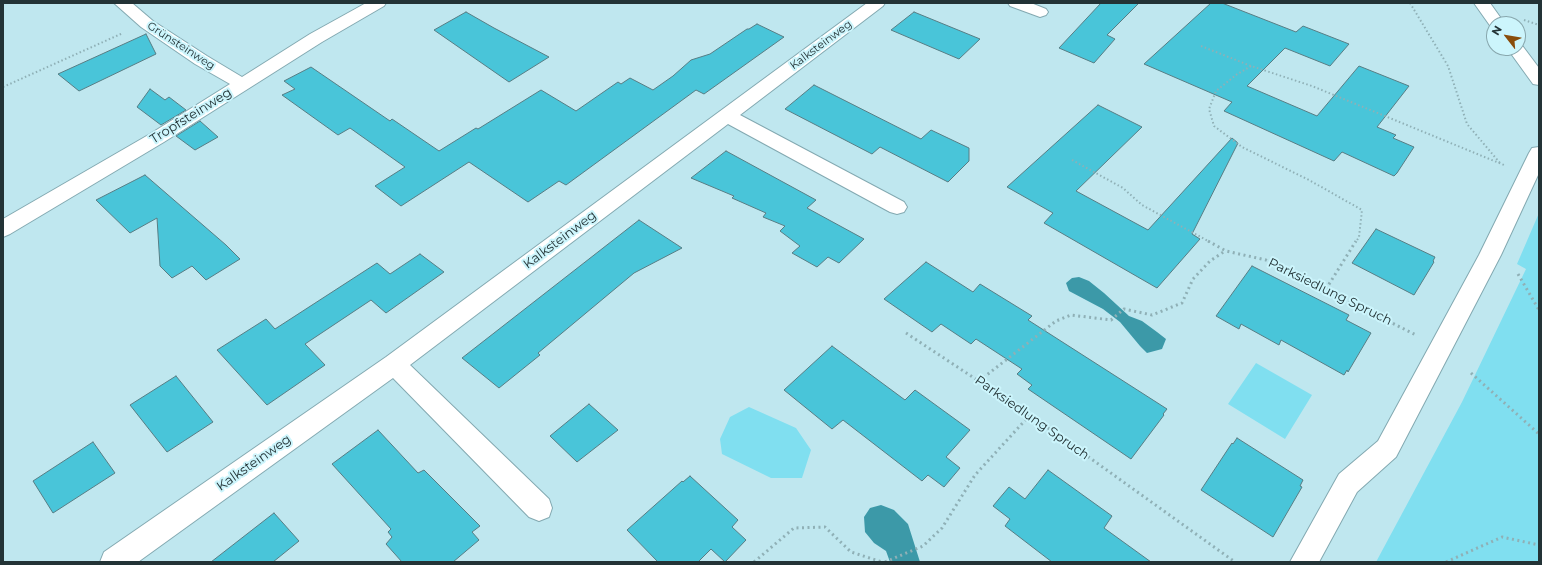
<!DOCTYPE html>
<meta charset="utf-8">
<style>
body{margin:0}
#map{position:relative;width:1542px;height:565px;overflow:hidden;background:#bfe7ef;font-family:Montserrat,sans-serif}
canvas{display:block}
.frame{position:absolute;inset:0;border:4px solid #233336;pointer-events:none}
.north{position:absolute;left:1486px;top:16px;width:40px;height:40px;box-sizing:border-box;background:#ccf5fc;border:1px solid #88a7ad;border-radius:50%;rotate:301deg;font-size:11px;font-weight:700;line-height:16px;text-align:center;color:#233336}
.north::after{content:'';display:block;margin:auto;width:14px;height:18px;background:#894d0b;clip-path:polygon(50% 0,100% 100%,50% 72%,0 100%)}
</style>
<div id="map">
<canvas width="1542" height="565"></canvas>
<div class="frame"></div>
<div class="north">N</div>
</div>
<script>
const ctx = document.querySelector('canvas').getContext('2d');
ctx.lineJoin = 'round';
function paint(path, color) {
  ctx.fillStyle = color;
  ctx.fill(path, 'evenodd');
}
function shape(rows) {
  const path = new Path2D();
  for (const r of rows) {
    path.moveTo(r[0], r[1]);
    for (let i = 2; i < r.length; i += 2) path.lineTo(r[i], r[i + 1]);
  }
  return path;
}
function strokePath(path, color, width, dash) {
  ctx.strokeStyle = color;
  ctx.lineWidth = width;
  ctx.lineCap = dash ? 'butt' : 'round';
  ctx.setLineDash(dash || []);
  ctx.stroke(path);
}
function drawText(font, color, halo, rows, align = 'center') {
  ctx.font = font + ' Montserrat,sans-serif';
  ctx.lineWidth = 4;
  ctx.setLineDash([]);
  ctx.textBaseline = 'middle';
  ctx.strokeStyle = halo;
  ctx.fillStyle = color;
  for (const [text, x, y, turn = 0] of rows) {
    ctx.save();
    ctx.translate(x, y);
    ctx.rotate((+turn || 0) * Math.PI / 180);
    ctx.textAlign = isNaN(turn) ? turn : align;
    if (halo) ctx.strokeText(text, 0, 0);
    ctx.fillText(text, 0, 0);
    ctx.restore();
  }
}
const green = shape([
 [1539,213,1539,562,1376,562,1462,402,1526,269,1517,264],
 [1256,363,1312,395,1285,439,1228,404],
 [749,407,796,428,811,450,802,478,771,478,722,454,720,439,730,417]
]);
const water = shape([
 [1079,277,1089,281,1104,293,1129,316,1142,321,1157,332,1166,339,1162,349,1147,353,1140,346,1120,322,1103,309,1069,291,1066,283,1072,278],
 [881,505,894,510,908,524,920,562,890,562,886,551,874,543,865,532,864,517,870,508]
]);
const building = shape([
 [1101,3,1139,3,1107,35,1115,39,1094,63,1059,48,1101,3],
 [1211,3,1222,3,1296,32,1303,26,1349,44,1330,66,1285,48,1247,86,1317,116,1359,66,1409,86,1377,127,1396,135,1393,138,1414,147,1397,173,1394,176,1342,152,1334,161,1224,111,1232,102,1144,64,1211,3],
 [466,12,494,28,549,57,509,82,434,30,466,12],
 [914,12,980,39,959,59,891,30,914,12],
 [757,24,784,37,704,94,696,90,566,185,559,181,528,202,469,162,401,206,375,186,405,167,350,128,338,135,282,95,295,89,284,81,311,67,390,121,392,119,439,151,476,128,478,129,541,90,576,111,618,82,621,84,630,78,653,90,673,76,691,60,710,54,747,29,749,29,757,24],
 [146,34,156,54,79,91,58,74,146,34],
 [814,85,921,139,931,130,969,148,969,161,948,182,880,147,872,154,785,109,814,85],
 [150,89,165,100,169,97,186,110,161,125,137,107,150,89],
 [1098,105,1142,127,1076,191,1148,230,1232,138,1238,143,1192,234,1200,239,1157,288,1044,223,1053,213,1007,187,1098,105],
 [200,121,218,137,195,150,176,136,200,121],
 [726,151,816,200,807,208,864,239,839,263,828,257,817,267,792,253,800,246,780,231,785,226,763,217,766,213,732,198,734,196,691,178,726,151],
 [145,175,226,245,240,259,206,280,192,266,172,278,160,266,157,218,130,233,96,200,145,175],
 [639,220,682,248,634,273,538,353,540,355,499,388,462,358,639,220],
 [1376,229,1435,257,1433,261,1434,262,1414,295,1352,263,1376,229],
 [420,254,444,272,386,313,371,300,305,344,325,365,267,405,217,350,266,319,275,329,377,263,390,274,420,254],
 [926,262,973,292,980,284,1032,316,1028,320,1167,409,1163,414,1164,415,1131,459,1028,389,1032,385,1017,374,1022,369,976,339,971,344,941,324,932,332,884,299,926,262],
 [1252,266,1349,315,1346,320,1371,333,1348,372,1347,370,1344,375,1281,340,1279,345,1241,324,1239,329,1216,316,1252,266],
 [832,346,905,400,915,390,970,430,946,457,960,468,944,487,928,475,922,481,843,420,832,429,784,390,832,346],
 [176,376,213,422,167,452,130,405,176,376],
 [589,404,618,430,577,462,550,436,589,404],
 [378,430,418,473,424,470,480,526,472,532,479,540,453,562,402,562,386,544,392,537,388,532,391,529,332,464,378,430],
 [1237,438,1303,480,1300,486,1302,487,1273,537,1201,490,1232,443,1233,444,1237,438],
 [93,442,115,473,53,513,33,481,93,442],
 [1048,470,1112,516,1104,528,1151,562,1052,562,1005,526,1010,519,993,506,1009,487,1025,499,1048,470],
 [690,476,738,520,732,527,746,540,725,562,711,549,698,562,658,562,627,530,682,481,683,482,690,476],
 [274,513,299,541,273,562,211,562,274,513]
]);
const pathFar1 = shape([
 [1410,3,1448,66,1467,124,1500,163],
 [1524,20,1539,25],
 [1201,46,1251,66,1312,86,1504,165],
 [1251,66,1236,75,1216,91,1209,109,1214,126,1242,147,1309,180,1362,210,1359,237,1356,242],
 [3,87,123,33],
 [1072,160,1123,188,1142,205,1210,242]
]);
const path = shape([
 [1208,241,1226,251,1266,260,1416,335],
 [1518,274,1539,310],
 [1326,289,1356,241],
 [906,333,1030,415,1235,562],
 [1471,373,1539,434],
 [979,381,1056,321,1071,315,1111,320,1124,309,1152,315,1182,303,1193,279,1210,261,1225,251],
 [754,562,794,528,825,527,851,552,882,562],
 [885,562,923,546,942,528,975,475,1030,415],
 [1446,562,1502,537,1539,545]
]);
const street = shape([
 [114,3,132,3,153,21,207,56,242,77,310,34,366,3,386,3,384,6,322,42,164,142,10,234,3,237,3,219,150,134,230,84,195,64,141,27,114,3],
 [867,3,885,3,883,6,740,115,904,202,907,207,904,212,897,214,890,212,728,124,410,365,549,499,552,508,549,517,539,521,529,517,393,378,138,562,100,562,104,552,386,357,867,3],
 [1008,3,1031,3,1046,9,1048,12,1046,15,1040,17,1010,6,1008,3],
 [1474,3,1490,3,1505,24,1494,24,1494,28,1491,27,1474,3],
 [1518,44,1521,44,1539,68,1539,85,1533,84,1507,48,1518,48,1518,44],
 [1539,147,1539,173,1501,255,1396,457,1357,492,1319,562,1290,562,1339,474,1378,441,1479,255,1529,153,1532,148,1539,147]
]);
const farStreetnames = [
 ["Kalksteinweg",821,45,-37],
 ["Grünsteinweg",181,46,33]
];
const streetNames = [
 ["Tropfsteinweg",191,116,-32],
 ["Kalksteinweg",560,240,-37],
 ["Parksiedlung Spruch",1330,292,26],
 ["Parksiedlung Spruch",1032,418,35],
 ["Kalksteinweg",254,463,-35]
];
paint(green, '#80dff0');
paint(water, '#3c99a8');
paint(building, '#49c5d9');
strokePath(building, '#577d84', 1);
strokePath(street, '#83a9b1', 2);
strokePath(pathFar1, '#8fb0b6', 2, [1.5, 2.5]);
strokePath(path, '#8fb0b6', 3, [2, 3.5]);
paint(street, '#fff');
drawText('11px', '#233336', '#ccf5fc', farStreetnames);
drawText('13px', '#233336', '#ccf5fc', streetNames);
</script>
